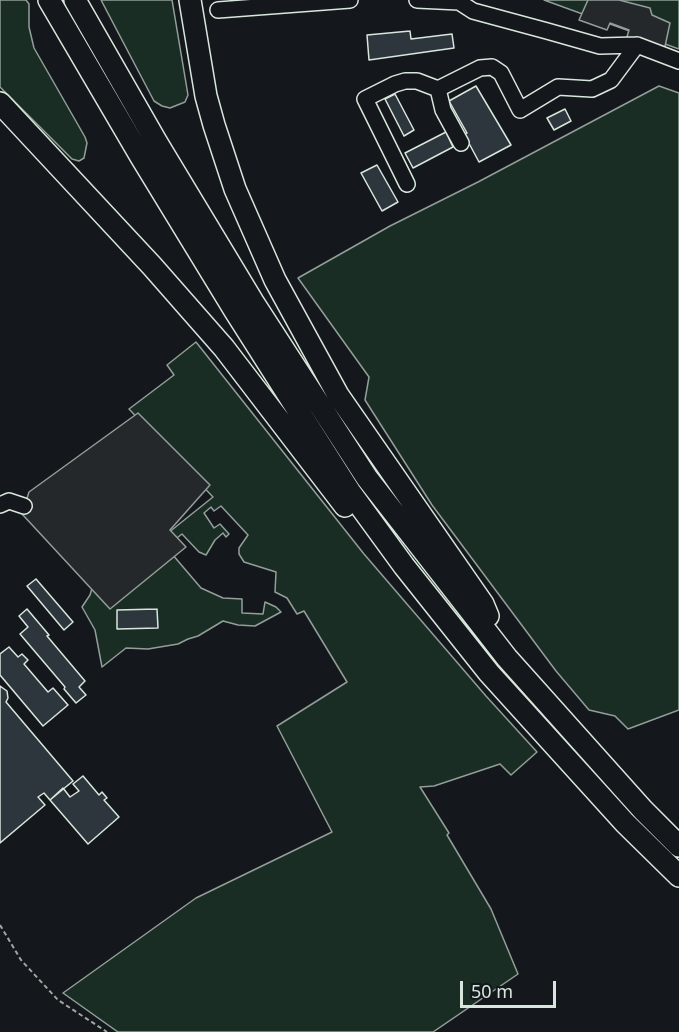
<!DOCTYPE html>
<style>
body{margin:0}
#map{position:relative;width:679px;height:1032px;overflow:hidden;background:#14181c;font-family:"Noto Sans",sans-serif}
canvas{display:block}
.scale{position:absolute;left:460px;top:981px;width:96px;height:27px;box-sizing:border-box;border:3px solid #d8e6dc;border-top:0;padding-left:8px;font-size:18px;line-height:21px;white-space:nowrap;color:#d8e6dc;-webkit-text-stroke:4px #14181c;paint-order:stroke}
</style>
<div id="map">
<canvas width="679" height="1032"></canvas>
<div class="scale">50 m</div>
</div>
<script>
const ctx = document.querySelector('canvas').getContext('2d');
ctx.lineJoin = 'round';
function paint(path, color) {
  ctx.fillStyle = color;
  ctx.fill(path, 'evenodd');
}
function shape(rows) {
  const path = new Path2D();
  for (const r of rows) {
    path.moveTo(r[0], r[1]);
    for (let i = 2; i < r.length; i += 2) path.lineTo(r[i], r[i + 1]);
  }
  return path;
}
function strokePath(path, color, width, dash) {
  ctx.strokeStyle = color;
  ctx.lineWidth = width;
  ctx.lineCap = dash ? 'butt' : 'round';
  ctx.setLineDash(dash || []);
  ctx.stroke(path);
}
const green = shape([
 [0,0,26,0,29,4,29,27,34,48,85,137,87,143,84,158,79,161,72,159,0,87,0,0],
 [101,0,172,0,188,95,185,102,170,108,162,106,154,101,101,0],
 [544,0,679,0,679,49,544,0],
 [659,86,679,93,679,710,628,729,615,716,589,710,556,671,432,505,365,400,369,377,298,278,390,226,478,182,659,86],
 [196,342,364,554,486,696,537,752,511,775,500,764,434,786,420,787,449,833,447,835,491,909,518,974,433,1032,118,1032,63,993,196,898,332,832,277,726,347,682,304,611,297,614,287,598,275,592,276,572,244,562,239,554,239,548,248,535,221,506,214,511,211,507,204,513,214,528,220,524,229,534,226,537,223,533,215,540,206,555,199,552,182,534,173,541,168,533,213,497,129,409,174,375,167,365,196,342],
 [172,554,201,588,223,598,242,599,242,613,263,614,265,602,276,607,281,612,255,626,238,625,223,621,198,636,188,639,178,644,148,649,126,648,102,667,95,630,82,607,90,595,95,578,172,554]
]);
const parking = shape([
 [588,0,619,0,650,8,652,15,670,23,664,51,626,40,629,30,610,23,607,30,579,20,588,0],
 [138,413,210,485,170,530,186,547,110,609,22,514,29,492,138,413]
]);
const building = shape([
 [410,31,411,39,452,34,454,48,369,60,367,35,410,31],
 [476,86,511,145,479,162,464,134,467,133,449,101,476,86],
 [395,94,414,130,404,136,385,99,395,94],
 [565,109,571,121,554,130,547,118,565,109],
 [446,132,453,147,413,168,405,153,446,132],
 [377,165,398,202,382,211,361,173,377,165],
 [36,579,73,622,64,630,27,586,36,579],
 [27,609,49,635,47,636,85,681,79,687,86,695,76,703,64,689,65,687,20,634,28,627,19,616,27,609],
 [157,609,158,628,117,629,117,610,157,609],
 [9,647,18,657,22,654,28,660,24,664,48,692,53,688,68,705,43,726,0,675,0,654,9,647],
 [0,686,7,691,8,698,6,702,73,781,50,800,44,793,38,797,45,805,0,843,0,686],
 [83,776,99,795,102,792,107,798,104,800,119,817,88,844,50,800,63,788,70,797,79,791,73,784,83,776]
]);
const path = shape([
 [0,925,21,960,58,1000,107,1032]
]);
const minor = shape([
 [417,0,459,2],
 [456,0,473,11,547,31,600,46,637,45,679,61],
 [218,10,350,0],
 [438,89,443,110,461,143],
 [407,184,365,99,395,84,405,81,417,81,438,89,480,68,492,67,501,73,520,110,558,87,592,89,611,80,637,45],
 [0,505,9,501,24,506]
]);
const highway = shape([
 [49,0,141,157,235,311,350,492,404,566,489,673,625,823,679,876],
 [75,0,157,143,253,302,367,478,507,658,643,810,679,846],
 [190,0,206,96,214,125,235,189,275,280,338,395,483,604,488,616],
 [0,103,152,266,224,348,345,506]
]);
paint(green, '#1a2d24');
strokePath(green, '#939e99', 1.5);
paint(parking, '#24282b');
strokePath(parking, '#939e99', 1.5);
paint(building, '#2c363c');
strokePath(building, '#d8e6dc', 1.5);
strokePath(minor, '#d8e6dc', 18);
strokePath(highway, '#d8e6dc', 24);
strokePath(path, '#9da8a2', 2, [4.5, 3]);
strokePath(minor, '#14181c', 15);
strokePath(highway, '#14181c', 21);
</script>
